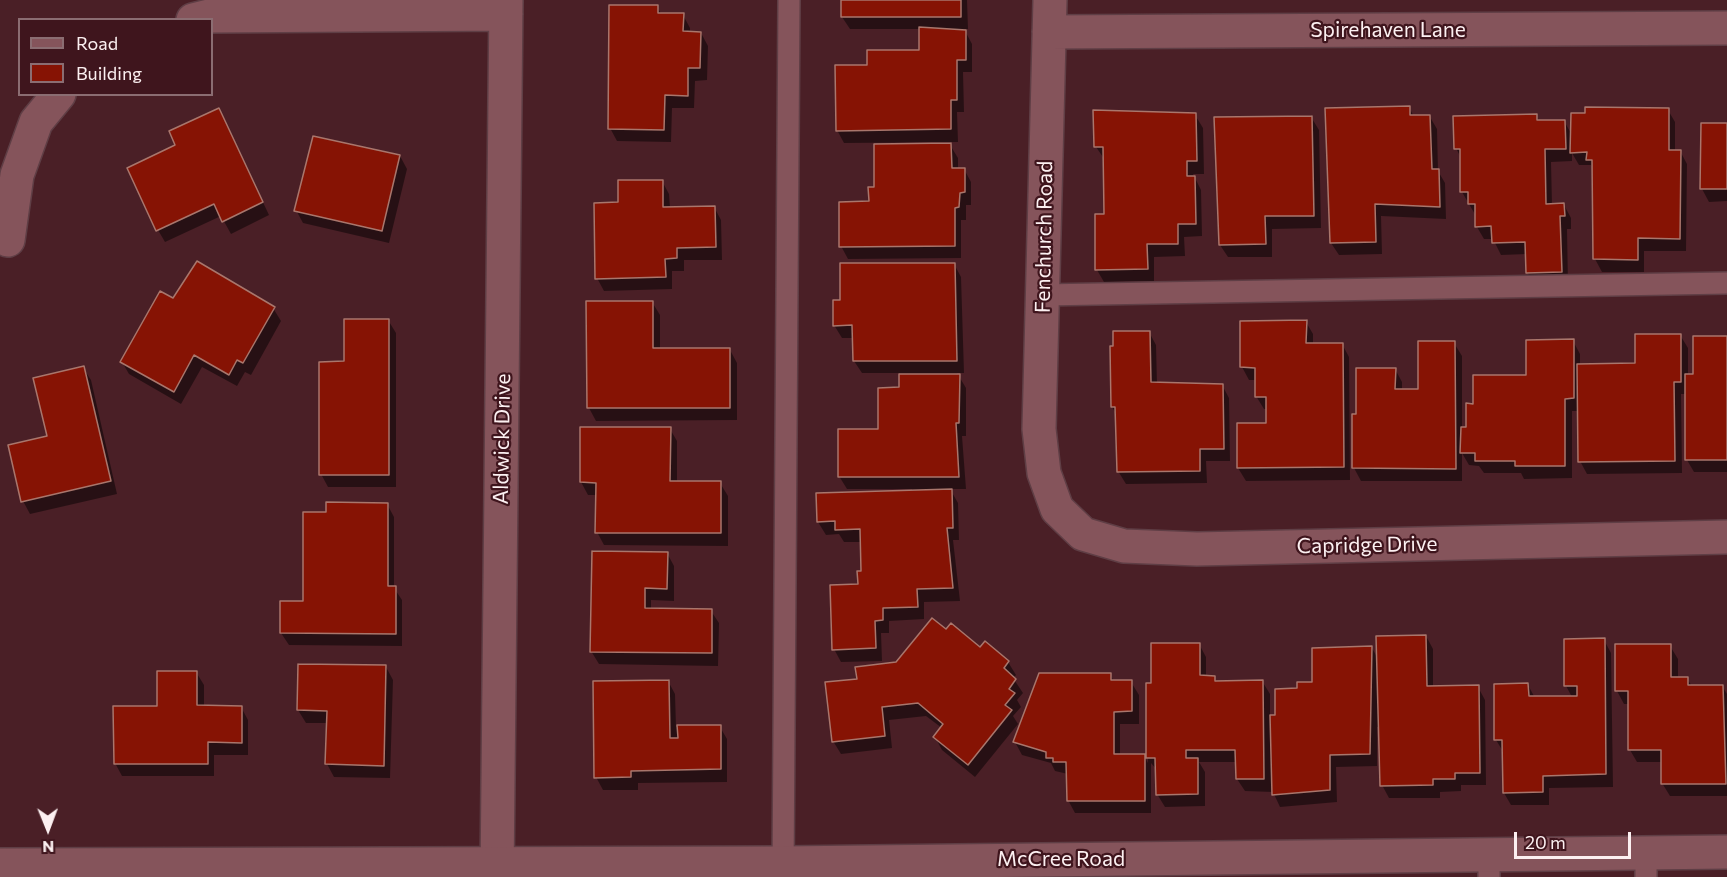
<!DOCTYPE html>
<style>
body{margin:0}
#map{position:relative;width:1727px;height:877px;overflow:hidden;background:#4a1f26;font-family:Commissioner,sans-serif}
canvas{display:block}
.legend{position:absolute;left:18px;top:18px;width:195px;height:78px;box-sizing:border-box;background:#3f151d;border:2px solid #8b6d72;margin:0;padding:8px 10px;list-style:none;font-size:18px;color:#fcf0f1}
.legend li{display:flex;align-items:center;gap:12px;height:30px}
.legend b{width:30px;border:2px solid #8b6d72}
.north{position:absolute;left:18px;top:799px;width:60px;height:60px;-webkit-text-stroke:4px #3f151d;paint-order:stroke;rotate:179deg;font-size:16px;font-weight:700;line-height:24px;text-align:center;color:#fcf0f1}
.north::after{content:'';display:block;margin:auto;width:21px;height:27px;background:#fcf0f1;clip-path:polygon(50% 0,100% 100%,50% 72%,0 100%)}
.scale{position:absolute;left:1514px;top:832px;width:117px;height:27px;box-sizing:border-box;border:3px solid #fcf0f1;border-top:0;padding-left:8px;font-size:18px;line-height:21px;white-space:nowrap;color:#fcf0f1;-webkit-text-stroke:4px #3f151d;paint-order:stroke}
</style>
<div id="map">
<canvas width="1727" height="877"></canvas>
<ul class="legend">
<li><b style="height:8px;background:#85545b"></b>Road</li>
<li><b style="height:16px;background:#861304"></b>Building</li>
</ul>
<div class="north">N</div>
<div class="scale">20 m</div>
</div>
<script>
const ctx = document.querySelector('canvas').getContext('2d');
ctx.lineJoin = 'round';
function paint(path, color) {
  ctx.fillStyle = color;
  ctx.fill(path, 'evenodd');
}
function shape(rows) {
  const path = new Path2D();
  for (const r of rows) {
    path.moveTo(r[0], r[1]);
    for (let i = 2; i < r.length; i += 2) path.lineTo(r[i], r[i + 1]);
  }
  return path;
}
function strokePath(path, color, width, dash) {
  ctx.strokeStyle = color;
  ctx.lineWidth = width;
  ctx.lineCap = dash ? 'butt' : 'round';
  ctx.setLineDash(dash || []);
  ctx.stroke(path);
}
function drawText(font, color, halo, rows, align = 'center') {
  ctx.font = font + ' Commissioner,sans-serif';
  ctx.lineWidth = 4.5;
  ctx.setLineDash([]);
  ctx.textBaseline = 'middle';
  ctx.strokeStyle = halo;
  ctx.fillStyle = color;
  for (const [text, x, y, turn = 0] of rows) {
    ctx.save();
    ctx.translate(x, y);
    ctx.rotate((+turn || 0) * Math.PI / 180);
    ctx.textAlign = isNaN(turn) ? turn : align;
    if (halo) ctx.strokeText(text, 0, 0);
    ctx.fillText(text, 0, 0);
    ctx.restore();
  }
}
const shadow = shape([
 [842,0,967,0,968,29,964,29,972,44,972,72,963,72,964,112,957,112,958,142,844,143,837,130,869,66,921,51,921,29,850,29,842,17],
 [657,7,662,15,683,15,690,28,690,33,701,33,708,46,707,80,695,81,694,108,672,108,671,142,617,141,610,128],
 [1409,107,1414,117,1430,117,1437,129,1438,171,1445,183,1446,219,1381,216,1382,254,1339,255,1331,243],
 [219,110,269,215,231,234,221,216,165,242,158,230,177,145],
 [1668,110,1675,122,1675,151,1680,151,1687,164,1686,251,1644,251,1644,272,1602,272,1595,259,1593,169,1591,165,1579,165,1572,153,1572,161,1551,162,1552,205,1564,205,1571,218,1571,229,1567,229,1568,285,1535,285,1527,272,1527,254,1501,255,1493,239,1484,239,1477,227,1476,216,1462,192,1461,158,1456,148,1536,115,1540,122,1564,121,1572,135],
 [1095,111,1195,115,1203,128,1204,174,1193,174,1201,190,1202,236,1184,237,1185,256,1154,257,1154,281,1104,282,1097,270,1105,216,1105,160,1096,147],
 [1311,117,1319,130,1321,228,1272,229,1272,257,1228,257,1220,245],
 [1727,124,1727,201,1709,202,1702,189],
 [950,145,958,158,958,169,964,169,971,182,971,205,966,205,966,220,961,220,961,258,848,259,841,246,870,203,875,188],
 [400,156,407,169,389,243,303,223,296,210],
 [662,181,669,194,670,208,714,207,721,220,722,260,684,260,684,271,672,271,672,289,604,291,597,278,620,204],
 [954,264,961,277,964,373,957,373,966,388,966,436,962,436,966,489,950,489,958,503,959,540,953,540,960,601,924,602,924,619,889,621,889,633,881,633,882,661,841,662,834,649,863,572,862,542,844,542,839,534,826,535,818,522,817,495,912,492,912,489,847,489,839,476,880,430,900,389,900,373,862,373,854,361,854,338,842,338,834,325],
 [173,300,273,308,281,321,251,375,245,372,237,386,202,367,181,404,129,374,122,362],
 [588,302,652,302,660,315,660,350,730,350,737,363,737,420,596,421,589,408],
 [388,320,396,333,396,487,328,487,321,474,345,363],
 [1306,322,1313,334,1313,345,1342,344,1349,357,1350,480,1246,481,1238,468,1238,425,1268,425,1268,409,1264,409,1256,396,1256,380,1249,380,1242,367],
 [1149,332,1156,345,1157,384,1222,385,1229,398,1230,461,1206,461,1207,483,1126,484,1118,471,1117,415,1112,407],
 [1680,335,1688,348,1688,375,1695,375,1727,337,1727,472,1694,472,1687,460,1687,394,1681,394,1682,473,1587,474,1580,461,1579,411,1572,411,1572,478,1524,479,1521,473,1484,473,1479,466,1469,465,1462,453,1462,481,1361,481,1354,468,1358,415,1395,369,1402,382,1402,391,1419,390,1454,343,1462,356,1462,428,1468,428,1474,406,1527,376,1573,341,1580,354,1580,365,1637,364],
 [83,368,91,380,117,494,30,514,23,501,49,437],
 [582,428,670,429,677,441,677,482,720,483,728,496,728,546,604,545,597,532,597,495,588,495,581,482],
 [387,504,394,517,394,588,402,600,402,646,289,645,281,633,304,602,327,514],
 [667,553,674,566,674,601,651,600,651,609,711,611,719,623,718,666,599,664,591,651],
 [946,631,980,649,985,643,1008,662,1016,675,1013,678,1023,693,1017,700,1021,707,1013,716,1018,724,975,777,942,750,935,737,942,728,926,716,889,720,892,748,841,754,833,741,858,680,896,664],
 [1426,636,1433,649,1433,688,1478,687,1485,700,1486,785,1461,785,1461,791,1440,792,1440,798,1389,798,1382,785,1380,727,1377,727,1377,766,1336,767,1337,802,1280,807,1273,792,1245,791,1237,779,1237,762,1199,762,1205,772,1205,806,1165,807,1157,794,1157,770,1151,763,1151,813,1075,813,1068,800,1068,774,1055,771,1051,763,1022,755,1015,742,1110,674,1114,682,1131,682,1139,695,1139,724,1120,724,1120,755,1144,755,1148,763,1147,685,1153,685,1199,644,1206,657,1206,677,1214,677,1217,682,1262,681,1270,694,1270,716,1277,716,1298,690,1372,648,1378,659],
 [1604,640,1611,653,1613,787,1549,788,1549,805,1511,805,1504,793,1504,753,1496,740,1528,685,1535,698,1572,697,1566,686],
 [1670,646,1678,659,1678,679,1687,679,1692,686,1722,686,1727,694,1727,796,1670,796,1662,783,1662,762,1637,762,1630,750,1630,704,1624,704,1617,691],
 [299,665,386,667,393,680,390,778,334,777,327,764,328,723,306,723,298,710],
 [196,672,204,685,204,707,241,707,248,720,248,755,214,755,214,776,122,776,115,763],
 [668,681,675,694,676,727,720,727,727,739,727,782,638,783,638,790,603,790,596,777]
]);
const building = shape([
 [841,0,961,0,961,17,841,17,841,0],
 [609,5,658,5,658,13,684,13,683,31,701,32,700,68,688,68,688,96,665,95,664,130,608,129,609,5],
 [919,27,966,30,966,60,957,60,957,100,951,100,951,129,836,131,835,65,867,65,867,50,919,50,919,27],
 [1410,106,1410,115,1430,115,1432,169,1439,169,1440,207,1375,204,1376,242,1330,243,1325,108,1410,106],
 [1585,107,1669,108,1669,150,1681,150,1680,239,1638,238,1638,260,1593,259,1592,160,1586,160,1587,152,1570,153,1571,113,1585,113,1585,107],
 [219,108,263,202,222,222,214,204,156,231,127,168,175,145,169,131,219,108],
 [1093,110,1196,113,1197,161,1187,161,1187,176,1195,176,1196,224,1178,224,1178,244,1147,244,1148,269,1095,270,1095,214,1104,214,1103,147,1094,147,1093,110],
 [1537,114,1537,120,1565,120,1566,149,1545,149,1546,204,1564,203,1565,216,1560,216,1562,272,1526,273,1525,242,1492,243,1491,226,1475,227,1475,204,1468,204,1468,192,1460,192,1460,149,1454,149,1453,116,1537,114],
 [1312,116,1314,216,1265,216,1266,244,1219,245,1214,117,1312,116],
 [1701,123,1727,123,1727,189,1700,189,1701,123],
 [313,136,400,155,382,231,294,211,313,136],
 [951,143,952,168,965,168,965,192,960,193,959,207,955,208,955,246,839,247,839,202,869,201,868,187,874,187,874,144,951,143],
 [618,180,663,180,663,207,715,206,716,247,677,248,677,258,665,259,666,277,595,279,594,203,618,202,618,180],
 [197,261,275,307,243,363,237,360,229,375,194,355,174,392,120,362,160,291,173,298,197,261],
 [840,263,955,263,957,361,853,361,852,325,833,326,833,300,840,300,840,263],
 [586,301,653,301,653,348,730,348,730,408,587,408,586,301],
 [344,319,389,319,389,475,319,475,319,362,344,361,344,319],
 [1307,320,1306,343,1343,343,1344,467,1237,468,1237,423,1266,423,1266,397,1255,397,1255,368,1240,367,1240,321,1307,320],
 [1113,331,1150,331,1151,382,1223,384,1224,449,1200,449,1200,471,1117,472,1115,407,1111,407,1110,346,1113,346,1113,331],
 [1635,334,1681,334,1681,382,1674,382,1675,461,1578,462,1577,364,1635,363,1635,334],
 [1693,336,1727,336,1727,460,1685,460,1685,374,1693,374,1693,336],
 [1574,339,1574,398,1565,399,1565,466,1515,466,1515,461,1475,461,1475,453,1460,453,1461,427,1466,427,1466,403,1473,404,1473,375,1526,375,1526,340,1574,339],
 [1418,341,1455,341,1456,469,1352,468,1352,414,1356,414,1356,368,1396,368,1395,389,1418,389,1418,341],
 [84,366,111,481,21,502,8,445,47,436,33,378,84,366],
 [899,374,960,374,959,423,956,423,959,477,838,477,838,429,878,429,878,388,899,387,899,374],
 [580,427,671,427,670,481,721,481,721,533,595,533,596,483,580,482,580,427],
 [952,489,953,528,947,528,953,588,917,589,918,607,883,608,883,620,875,621,876,648,832,650,830,585,858,584,857,571,861,571,860,529,835,530,835,521,817,522,816,493,952,489],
 [326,502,388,503,388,586,396,586,396,634,280,633,280,601,303,601,303,512,326,512,326,502],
 [592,551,668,552,667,589,645,588,645,608,712,609,712,653,590,652,592,551],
 [932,618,946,629,951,623,980,647,985,641,1009,661,1004,668,1016,679,1009,689,1015,693,1005,705,1012,710,968,765,933,737,943,724,918,703,882,707,885,736,832,742,825,682,857,679,855,667,896,662,932,618],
 [1426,635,1427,686,1479,685,1480,773,1455,773,1455,779,1433,779,1433,785,1380,786,1376,636,1426,635],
 [1605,638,1606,774,1543,776,1543,792,1503,793,1502,740,1494,740,1494,684,1528,683,1529,696,1577,696,1577,686,1564,686,1564,639,1605,638],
 [1151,643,1200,643,1200,675,1215,676,1215,681,1263,680,1264,779,1236,779,1235,750,1186,750,1186,758,1198,758,1198,794,1156,795,1155,758,1146,758,1146,683,1151,683,1151,643],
 [1615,644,1671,644,1671,677,1688,677,1688,685,1723,685,1726,784,1661,784,1661,750,1628,750,1628,691,1615,691,1615,644],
 [1372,646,1370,754,1330,755,1330,790,1272,795,1270,715,1275,715,1275,689,1297,688,1297,682,1312,682,1312,648,1372,646],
 [298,664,386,665,384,766,325,764,327,711,297,710,298,664],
 [157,671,197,671,197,705,242,706,242,743,208,742,208,764,114,764,113,706,157,706,157,671],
 [1039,673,1111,673,1111,680,1132,680,1132,711,1114,712,1114,754,1145,754,1145,801,1067,801,1066,762,1053,762,1053,758,1046,758,1046,752,1013,742,1039,673],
 [669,680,670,738,678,738,677,725,721,725,721,769,631,771,631,777,594,778,593,681,669,680]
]);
const service = shape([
 [1042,295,1727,283],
 [783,875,789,0],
 [1489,877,1489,856],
 [1646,877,1646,853]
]);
const minor = shape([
 [1050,0,1039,429,1044,473,1057,509,1083,534,1124,546,1197,549,1727,537],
 [193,20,209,16,506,14],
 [1049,32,1727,28],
 [8,240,17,175,36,122,59,94],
 [497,877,506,0]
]);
const tertiary = shape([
 [0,865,783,863,1727,852]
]);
const streetNames = [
 ["Spirehaven Lane",1388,30],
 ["Fenchurch Road",1044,237,-89],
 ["Aldwick Drive",502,439,-89],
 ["Capridge Drive",1367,545,-1],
 ["McCree Road",1061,859]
];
paint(shadow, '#0007');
paint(building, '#861304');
strokePath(building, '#a9766c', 1.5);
strokePath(service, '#5f3e45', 24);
strokePath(minor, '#5f3e45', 36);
strokePath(tertiary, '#5f3e45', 36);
strokePath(service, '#85545b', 21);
strokePath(minor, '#85545b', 33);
strokePath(tertiary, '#85545b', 33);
drawText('21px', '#fcf0f1', '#3f151d', streetNames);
</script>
